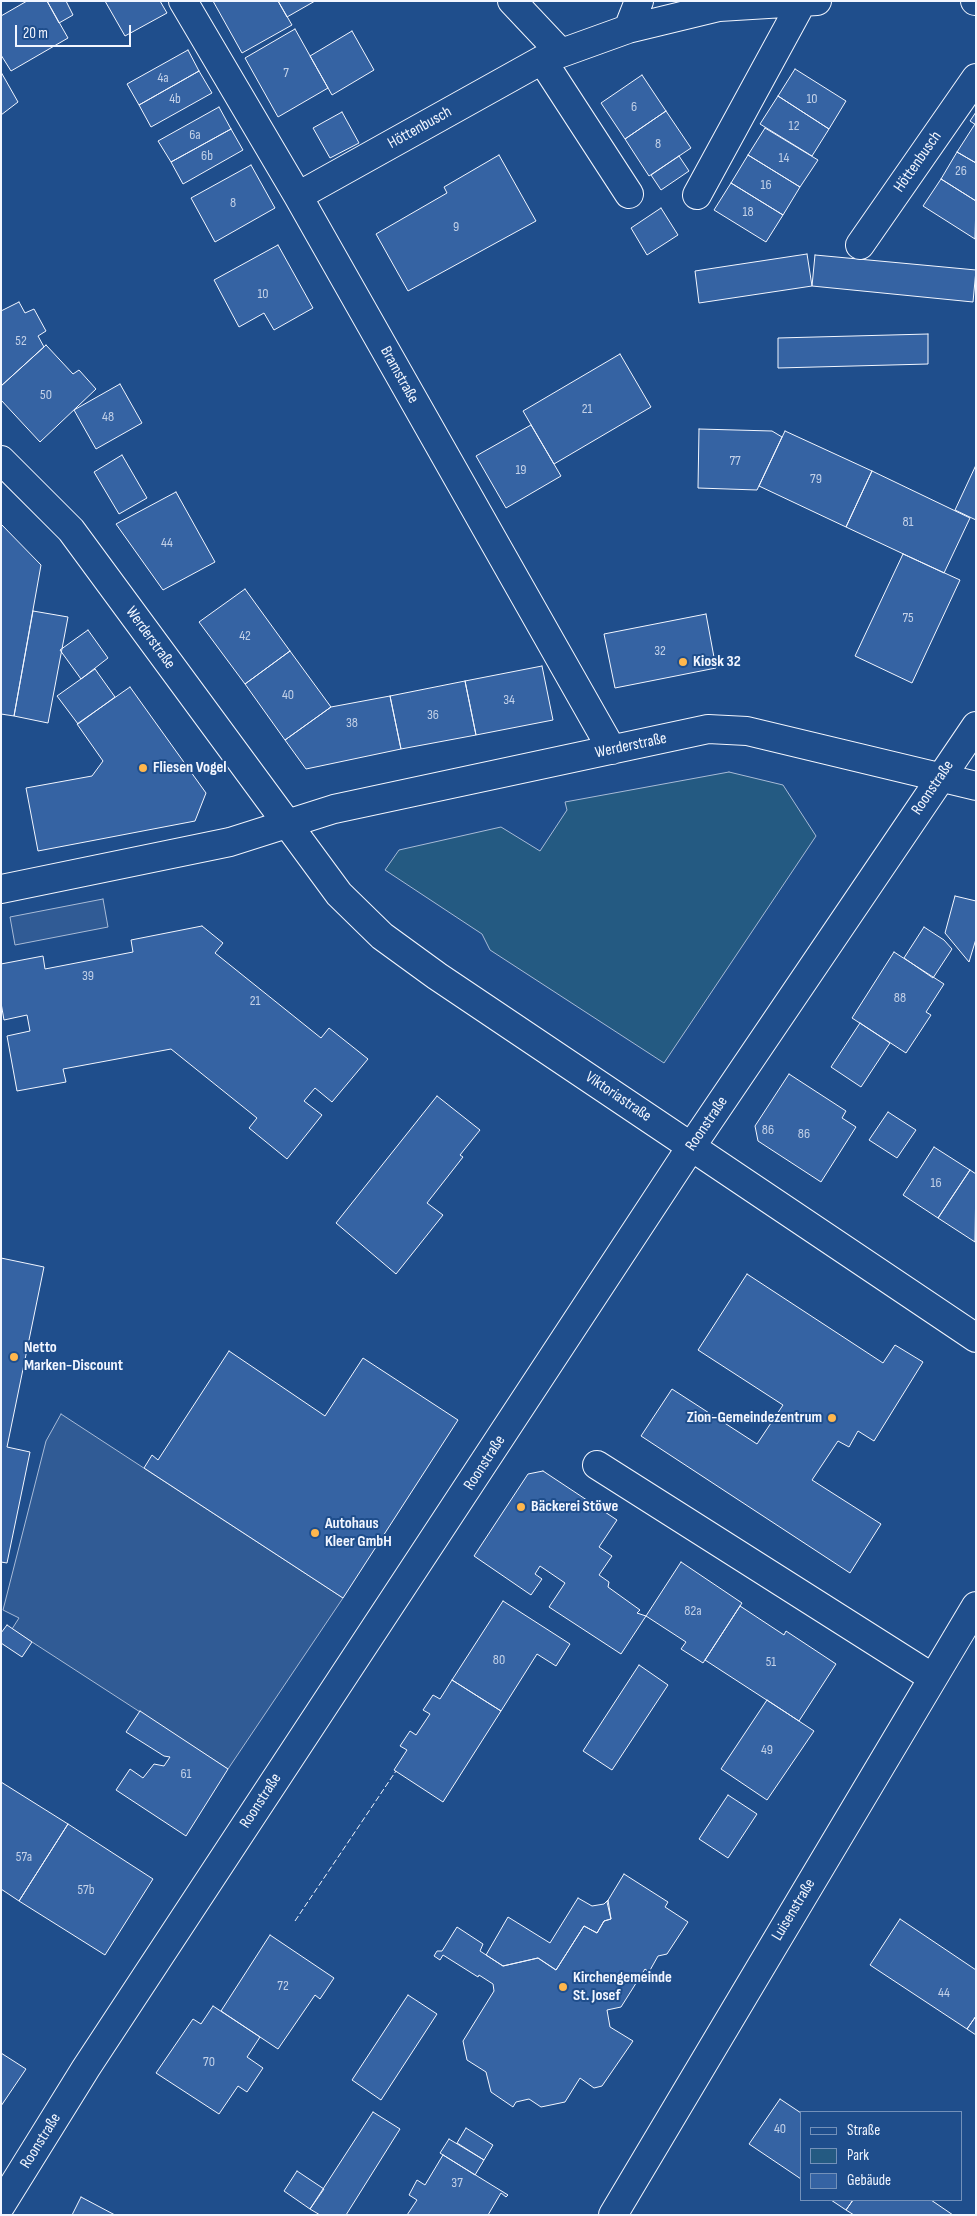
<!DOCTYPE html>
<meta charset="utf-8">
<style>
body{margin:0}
#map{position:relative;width:977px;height:2216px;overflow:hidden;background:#1f4e8c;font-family:"Sofia Sans Condensed",sans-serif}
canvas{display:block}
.frame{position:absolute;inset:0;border:2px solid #f2f6ff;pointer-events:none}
.legend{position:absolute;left:800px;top:2111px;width:162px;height:90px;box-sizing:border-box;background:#1f4e8c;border:1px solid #7391ba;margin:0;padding:6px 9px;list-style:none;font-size:15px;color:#f2f6ff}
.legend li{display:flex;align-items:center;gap:10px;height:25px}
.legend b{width:25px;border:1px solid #7391ba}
.scale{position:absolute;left:15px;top:25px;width:116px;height:22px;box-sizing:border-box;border:2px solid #f2f6ff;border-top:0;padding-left:6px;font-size:15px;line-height:18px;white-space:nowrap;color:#f2f6ff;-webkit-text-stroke:4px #1f4e8c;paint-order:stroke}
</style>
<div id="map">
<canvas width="977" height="2216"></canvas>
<div class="frame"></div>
<ul class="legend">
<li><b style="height:6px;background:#1f4e8c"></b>Straße</li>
<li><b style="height:14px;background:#245a82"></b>Park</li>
<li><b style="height:14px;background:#3563a3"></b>Gebäude</li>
</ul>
<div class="scale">20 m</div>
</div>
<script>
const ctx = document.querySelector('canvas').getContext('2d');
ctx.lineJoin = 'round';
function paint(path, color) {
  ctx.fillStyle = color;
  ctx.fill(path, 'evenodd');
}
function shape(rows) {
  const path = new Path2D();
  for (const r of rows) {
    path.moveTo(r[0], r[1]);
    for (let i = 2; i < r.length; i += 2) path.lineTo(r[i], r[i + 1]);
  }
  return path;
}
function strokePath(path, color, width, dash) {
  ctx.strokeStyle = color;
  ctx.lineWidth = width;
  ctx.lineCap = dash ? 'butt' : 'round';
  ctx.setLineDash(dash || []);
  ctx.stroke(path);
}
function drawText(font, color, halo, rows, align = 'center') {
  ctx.font = font + ' "Sofia Sans Condensed",sans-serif';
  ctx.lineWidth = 4;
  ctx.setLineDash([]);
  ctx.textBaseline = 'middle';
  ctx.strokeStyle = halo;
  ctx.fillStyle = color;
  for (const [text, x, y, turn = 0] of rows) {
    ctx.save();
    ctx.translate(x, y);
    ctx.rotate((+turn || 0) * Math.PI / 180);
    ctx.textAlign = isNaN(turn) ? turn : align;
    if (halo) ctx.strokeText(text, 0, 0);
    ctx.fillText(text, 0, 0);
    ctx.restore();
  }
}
const green = shape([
 [729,772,783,785,816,836,664,1063,490,950,482,934,385,870,399,850,501,827,540,851,567,810,565,802,729,772]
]);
const parking = shape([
 [103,899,108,927,15,945,10,917,103,899],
 [61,1414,343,1598,228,1769,12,1629,19,1618,3,1610,46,1441,61,1414]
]);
const building = shape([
 [27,1,47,1,68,38,11,71,1,55,1,16,27,1],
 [47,1,66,1,73,15,59,23,47,1],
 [105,1,160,1,167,13,125,36,105,1],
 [213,1,278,1,292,25,242,53,213,1],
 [278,1,315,1,287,17,278,1],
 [295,29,328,88,278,117,245,58,295,29],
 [352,31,374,70,332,95,310,56,352,31],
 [188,50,199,71,139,105,127,84,188,50],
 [795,69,846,101,829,129,778,96,795,69],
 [199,71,212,93,151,127,139,105,199,71],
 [1,72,18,102,1,115,1,72],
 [642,75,666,111,625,139,601,103,642,75],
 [778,96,829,129,812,156,760,124,778,96],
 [219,107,231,129,171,162,158,141,219,107],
 [666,111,691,148,649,176,625,139,666,111],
 [342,112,359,143,330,158,313,128,342,112],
 [976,112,976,125,970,121,976,112],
 [975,124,976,125,976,163,957,152,975,124],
 [765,128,818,160,800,187,748,155,765,128],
 [231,129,243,150,183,184,171,162,231,129],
 [957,152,976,163,976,201,941,179,957,152],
 [499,155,536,221,408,291,376,234,447,193,444,187,499,155],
 [748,155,800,187,783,215,731,183,748,155],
 [679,156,689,171,661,190,651,175,679,156],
 [251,165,275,208,215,242,191,198,251,165],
 [941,179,976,201,975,239,923,206,941,179],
 [731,183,783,215,766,242,714,210,731,183],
 [661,208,678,235,647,255,631,228,661,208],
 [278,245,313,308,274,330,264,313,239,327,214,280,278,245],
 [807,254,812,286,699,303,695,271,807,254],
 [815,255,976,270,973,302,812,286,815,255],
 [19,302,25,313,34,309,46,331,38,336,44,347,1,386,1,311,19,302],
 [928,334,928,364,778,368,778,338,928,334],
 [46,345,73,374,79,370,96,389,40,442,1,400,1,386,46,345],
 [620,354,651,407,554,464,523,411,620,354],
 [120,384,142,423,96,449,74,410,120,384],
 [531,425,561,476,506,508,476,456,531,425],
 [699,429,772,431,782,437,757,490,698,488,699,429],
 [785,431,872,471,846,527,759,486,785,431],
 [122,455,147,498,119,514,94,472,122,455],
 [976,465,976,520,955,510,976,465],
 [872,471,970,518,944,573,846,527,872,471],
 [176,492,215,562,163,590,116,524,176,492],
 [1,524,41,565,14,716,1,714,1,524],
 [903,554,960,580,912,683,855,656,903,554],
 [245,589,290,651,245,684,199,622,245,589],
 [33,611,68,617,48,723,14,716,33,611],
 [706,614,716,668,615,688,604,634,706,614],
 [88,630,108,658,81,679,60,650,88,630],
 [290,651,331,707,285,740,245,684,290,651],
 [542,666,553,720,476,735,465,681,542,666],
 [95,669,115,697,78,724,57,696,95,669],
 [465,681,476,735,401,749,390,696,465,681],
 [130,687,206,793,195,821,38,851,26,788,92,776,103,761,77,724,130,687],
 [390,696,401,749,306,769,285,740,331,707,390,696],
 [955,896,976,901,976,939,969,962,945,933,955,896],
 [202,926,223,943,215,953,321,1038,329,1028,368,1059,332,1102,315,1088,304,1101,322,1115,287,1159,249,1128,257,1118,171,1049,63,1069,66,1082,17,1091,7,1036,30,1031,27,1015,4,1020,1,1003,1,964,43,956,45,969,133,952,131,940,202,926],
 [924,927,944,940,952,949,933,978,904,958,924,927],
 [894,952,944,984,926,1012,931,1015,906,1053,852,1018,894,952],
 [860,1023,890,1043,861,1087,831,1067,860,1023],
 [789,1074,846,1111,842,1118,856,1127,821,1182,758,1141,755,1126,789,1074],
 [437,1096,480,1130,460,1155,463,1157,427,1203,443,1215,396,1274,336,1223,437,1096],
 [888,1112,916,1130,897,1158,869,1140,888,1112],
 [934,1147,970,1170,938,1218,903,1195,934,1147],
 [970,1170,976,1174,975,1242,938,1218,970,1170],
 [1,1258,44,1267,7,1447,30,1452,7,1563,1,1562,1,1258],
 [747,1274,883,1363,895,1345,923,1362,874,1441,858,1431,849,1447,838,1441,812,1480,881,1524,850,1573,641,1436,672,1389,757,1444,783,1405,698,1350,747,1274],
 [229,1351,325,1416,363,1358,458,1420,343,1598,144,1468,152,1455,158,1460,229,1351],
 [543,1471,617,1520,599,1547,612,1556,599,1575,609,1582,608,1587,640,1610,637,1613,646,1616,621,1654,549,1607,565,1583,540,1566,535,1574,542,1579,531,1595,474,1556,528,1474,543,1471],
 [681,1562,742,1603,703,1663,681,1649,686,1642,646,1616,681,1562],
 [503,1601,570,1644,556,1666,537,1654,501,1711,452,1680,503,1601],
 [740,1606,784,1635,786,1631,836,1664,799,1721,705,1660,740,1606],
 [7,1625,32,1642,22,1657,1,1643,1,1633,7,1625],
 [639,1665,668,1685,612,1770,583,1751,639,1665],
 [452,1680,501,1711,443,1802,394,1770,407,1750,400,1746,410,1731,416,1735,430,1714,423,1710,433,1695,440,1699,452,1680],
 [767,1700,814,1731,767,1800,721,1769,767,1700],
 [140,1711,228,1769,186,1836,116,1790,130,1769,143,1778,154,1764,164,1766,170,1757,164,1756,126,1732,140,1711],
 [1,1782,68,1824,19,1901,1,1889,1,1782],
 [728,1795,757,1814,728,1858,699,1839,728,1795],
 [68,1824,153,1879,105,1955,19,1901,68,1824],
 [624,1874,668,1902,665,1907,688,1922,667,1954,658,1956,649,1972,645,1969,621,2007,607,2010,610,2027,633,2041,602,2086,594,2088,580,2078,565,2102,541,2107,529,2099,516,2102,513,2107,491,2092,486,2072,467,2060,463,2041,494,1991,493,1984,479,1975,478,1977,443,1955,440,1960,434,1956,437,1951,442,1951,457,1927,483,1944,480,1951,503,1966,538,1958,556,1970,584,1926,597,1933,604,1921,611,1919,607,1902,624,1874],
 [578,1898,592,1906,604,1904,608,1900,611,1919,604,1921,597,1933,584,1926,556,1970,538,1958,503,1966,486,1955,508,1917,550,1943,578,1898],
 [900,1919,976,1970,976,2016,967,2029,870,1965,900,1919],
 [270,1935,334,1978,320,1999,315,1995,278,2049,221,2011,270,1935],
 [408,1995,437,2014,381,2100,352,2080,408,1995],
 [213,2006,260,2037,247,2057,263,2068,247,2092,238,2086,219,2114,156,2073,193,2019,201,2024,213,2006],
 [976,2016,976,2035,967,2029,976,2016],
 [1,2053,26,2069,1,2106,1,2053],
 [780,2099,801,2113,801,2179,749,2144,780,2099],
 [373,2112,400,2129,346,2215,320,2215,310,2209,373,2112],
 [466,2128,493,2145,484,2160,457,2143,466,2128],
 [449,2139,484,2160,475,2175,440,2153,449,2139],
 [443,2155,508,2195,506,2197,501,2193,488,2215,407,2215,417,2200,409,2195,417,2180,425,2185,443,2155],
 [297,2171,324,2189,310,2209,284,2191,297,2171],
 [81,2197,115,2215,72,2215,81,2197],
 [831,2200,853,2200,846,2210,831,2200],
 [853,2200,931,2200,953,2215,854,2215,846,2210,853,2200]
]);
const minor = shape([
 [183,1,298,196,612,750],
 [512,1,561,53],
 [975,1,976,1],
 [628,29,639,1],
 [542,60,629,194],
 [697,195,801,4],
 [298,196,542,60,628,29,719,7,817,1],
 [860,245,976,78],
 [1,460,71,530,339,894,382,936,437,976,976,1338],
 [1,889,230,842,334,809,708,729,747,731,976,786],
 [597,1465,933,1678],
 [1,2205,86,2068,691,1147,976,726],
 [613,2215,976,1606]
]);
const fence = shape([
 [295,1921,396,1771]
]);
const markers = [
 [683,662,5,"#ffb74d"],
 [143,768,5,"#ffb74d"],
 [14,1357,5,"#ffb74d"],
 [832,1418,5,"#ffb74d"],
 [521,1507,5,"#ffb74d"],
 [315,1533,5,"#ffb74d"],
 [563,1987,5,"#ffb74d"]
];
const numberNames = [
 ["7",286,73],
 ["4a",163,78],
 ["4b",175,99],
 ["10",812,99],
 ["6",634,107],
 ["12",794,126],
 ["6a",195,135],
 ["8",658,144],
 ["6b",207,156],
 ["14",784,158],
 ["26",961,171],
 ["16",766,185],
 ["8",233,203],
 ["18",748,212],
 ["9",456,227],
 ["10",263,294],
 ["52",21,341],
 ["50",46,395],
 ["21",587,409],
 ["48",108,417],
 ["77",735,461],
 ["19",521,470],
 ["79",816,479],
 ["81",908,522],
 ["44",167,543],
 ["75",908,618],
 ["42",245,636],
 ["32",660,651],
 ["40",288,695],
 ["34",509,700],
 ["36",433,715],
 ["38",352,723],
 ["39",88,976],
 ["88",900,998],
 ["21",255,1001],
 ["86",768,1130],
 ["86",804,1134],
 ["16",936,1183],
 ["82a",693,1611],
 ["80",499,1660],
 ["51",771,1662],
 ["49",767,1750],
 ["61",186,1774],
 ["57a",24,1857],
 ["57b",86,1890],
 ["72",283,1986],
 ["44",944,1993],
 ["70",209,2062],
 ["40",780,2129],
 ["37",457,2183]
];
const streetNames = [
 ["Höttenbusch",420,128,-29],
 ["Höttenbusch",918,162,-55],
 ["Bramstraße",399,375,61],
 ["Werderstraße",150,638,54],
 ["Werderstraße",631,746,-12],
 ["Roonstraße",933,788,-56],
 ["Viktoriastraße",618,1097,34],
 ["Roonstraße",707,1124,-56],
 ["Roonstraße",485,1463,-57],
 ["Roonstraße",261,1801,-57],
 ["Luisenstraße",794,1910,-59],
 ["Roonstraße",41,2141,-58]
];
const poiNames = [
 ["Kiosk 32",693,662],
 ["Fliesen Vogel",153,768],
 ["Netto",24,1348],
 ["Marken-Discount",24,1366],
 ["Zion-Gemeindezentrum",822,1418,"right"],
 ["Bäckerei Stöwe",531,1507],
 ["Autohaus",325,1524],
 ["Kleer GmbH",325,1542],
 ["Kirchengemeinde",573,1978],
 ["St. Josef",573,1996]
];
paint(green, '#245a82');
strokePath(green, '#a8bbd7', 1);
paint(parking, '#305b95');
strokePath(parking, '#a8bbd7', 1);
paint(building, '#3563a3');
strokePath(building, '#f2f6ff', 1);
strokePath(minor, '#f2f6ff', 30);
strokePath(minor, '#1f4e8c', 28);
strokePath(fence, '#f2f6ff', 1, [6, 2.5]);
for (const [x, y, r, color] of markers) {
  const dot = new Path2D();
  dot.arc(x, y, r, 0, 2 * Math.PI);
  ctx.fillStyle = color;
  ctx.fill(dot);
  strokePath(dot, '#1f4e8c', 2);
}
drawText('14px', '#c3d1e8', null, numberNames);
drawText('16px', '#f2f6ff', '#1f4e8c', streetNames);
drawText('bold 16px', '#f2f6ff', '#1f4e8c', poiNames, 'left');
</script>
